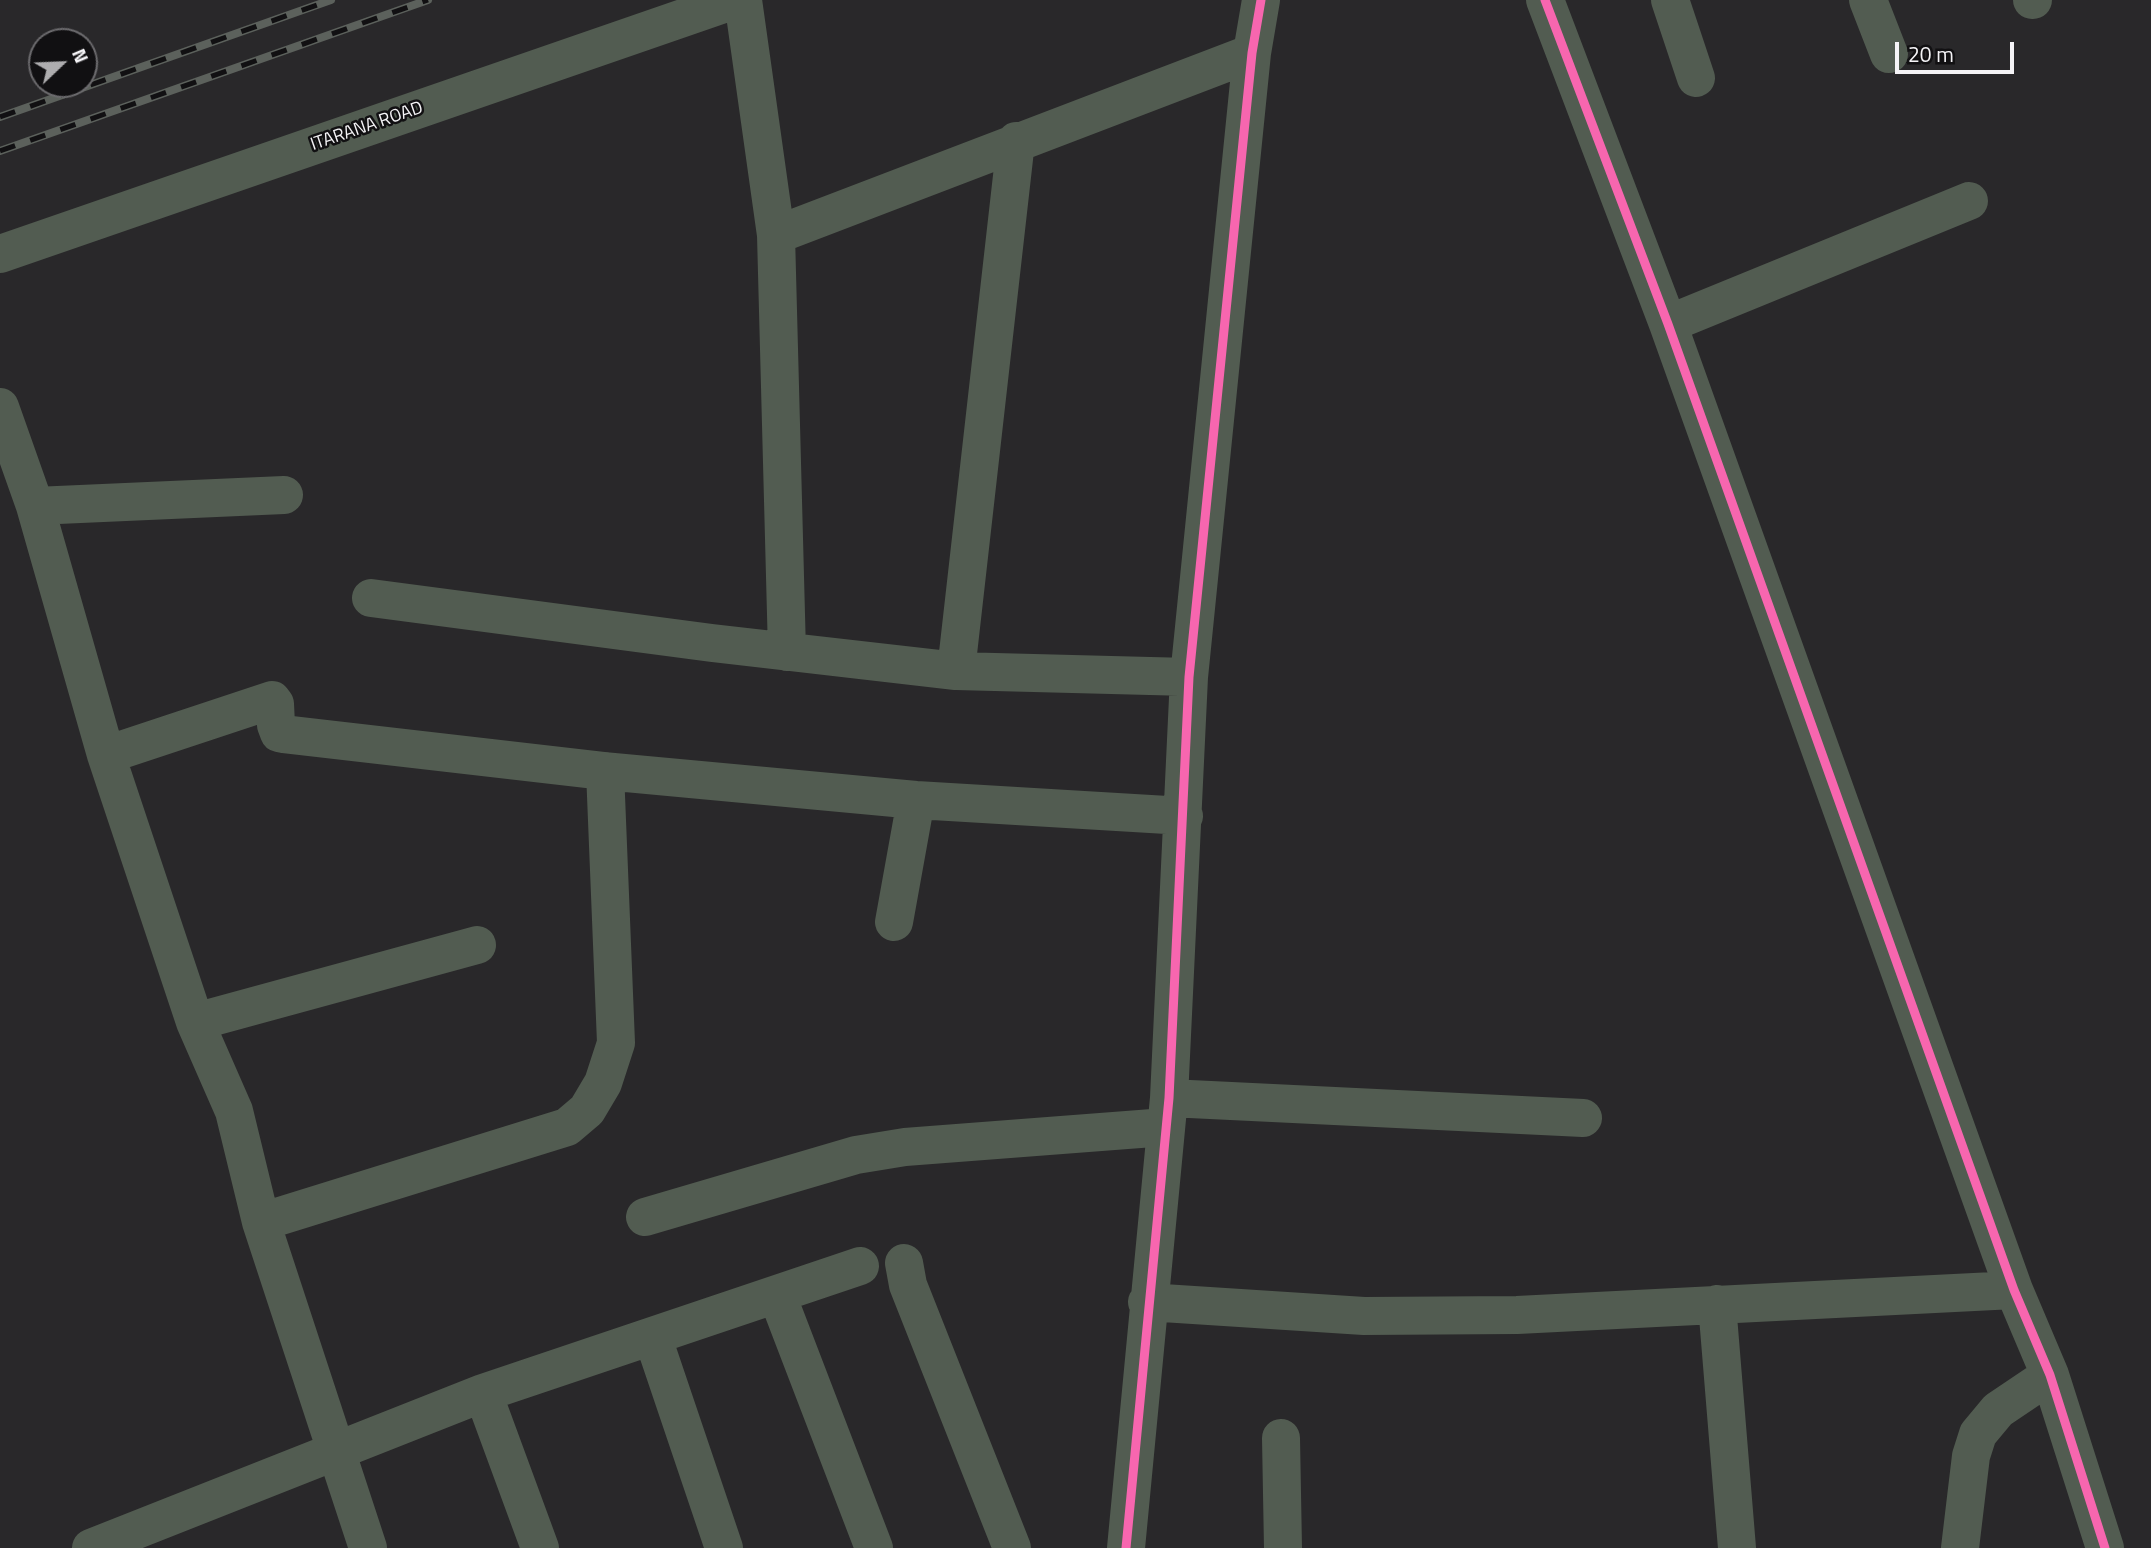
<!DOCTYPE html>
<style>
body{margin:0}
#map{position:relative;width:2151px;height:1548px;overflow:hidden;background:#29282a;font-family:"Titillium Web",sans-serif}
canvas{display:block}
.north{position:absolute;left:28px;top:28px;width:70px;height:70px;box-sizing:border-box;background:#111012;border:2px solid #6c6b6e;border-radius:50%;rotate:67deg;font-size:19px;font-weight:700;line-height:28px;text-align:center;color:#f5f4f7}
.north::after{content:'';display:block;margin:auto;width:24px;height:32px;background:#aeadaf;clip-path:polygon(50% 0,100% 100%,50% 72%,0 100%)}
.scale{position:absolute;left:1895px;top:42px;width:119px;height:32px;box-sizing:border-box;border:4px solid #f5f4f7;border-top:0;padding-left:9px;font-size:21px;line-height:24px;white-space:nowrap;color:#f5f4f7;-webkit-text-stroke:5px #111012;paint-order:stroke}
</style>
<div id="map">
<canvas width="2151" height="1548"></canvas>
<div class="north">N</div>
<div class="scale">20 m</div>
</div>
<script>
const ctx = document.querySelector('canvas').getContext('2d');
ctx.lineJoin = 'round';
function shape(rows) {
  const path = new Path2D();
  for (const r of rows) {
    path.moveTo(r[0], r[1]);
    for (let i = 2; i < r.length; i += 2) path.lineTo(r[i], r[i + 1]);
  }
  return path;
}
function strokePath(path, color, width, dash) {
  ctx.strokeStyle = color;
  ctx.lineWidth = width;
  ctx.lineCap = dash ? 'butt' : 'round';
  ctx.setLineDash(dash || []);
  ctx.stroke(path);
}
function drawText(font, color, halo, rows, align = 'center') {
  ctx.font = font + ' "Titillium Web",sans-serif';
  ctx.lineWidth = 5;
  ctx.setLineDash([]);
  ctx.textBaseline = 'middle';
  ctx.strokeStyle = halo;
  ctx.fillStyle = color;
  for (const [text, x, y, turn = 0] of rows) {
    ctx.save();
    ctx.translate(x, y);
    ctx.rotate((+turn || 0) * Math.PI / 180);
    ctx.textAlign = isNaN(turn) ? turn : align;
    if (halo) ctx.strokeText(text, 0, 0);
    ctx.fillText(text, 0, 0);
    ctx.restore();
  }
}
const street = shape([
 [743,0,776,235,787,652],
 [1545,0,1668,324,2014,1290,2050,1375,2105,1548],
 [1670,0,1696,78],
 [1868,0,1889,54],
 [2032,0,2033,0],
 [776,235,1252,53],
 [0,254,735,0],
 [1668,324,1969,201],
 [0,407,35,506,106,755,195,1022,234,1111,261,1222,368,1548],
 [35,506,284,495],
 [371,598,712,643,956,671,1189,677],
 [956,671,1016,141],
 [106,755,272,700,275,704,276,725,279,733,284,734,605,771,916,800,1184,816],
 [894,922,916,800],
 [195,1022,477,945],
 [1169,1098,1583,1118],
 [645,1217,856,1155,905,1147,1166,1127],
 [261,1222,567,1127,587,1110,603,1083,616,1043,605,771],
 [904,1263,908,1285,1012,1548],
 [777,1295,874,1548],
 [1147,1302,1364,1316,1517,1315,2014,1290],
 [1717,1304,1737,1548],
 [653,1338,724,1548],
 [483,1393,540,1548],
 [1281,1438,1283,1548],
 [91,1548,483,1393,860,1266],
 [1126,1548,1169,1098,1189,677,1252,53,1261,0],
 [1960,1548,1971,1456,1978,1434,1998,1410,2050,1375]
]);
const rail = shape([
 [0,117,331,0],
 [0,151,428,0]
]);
const cycleway = shape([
 [1545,0,1668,324,2014,1290,2050,1375,2105,1548],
 [1126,1548,1169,1098,1189,677,1252,53,1261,0]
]);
const streetNames = [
 ["ITARANA ROAD",367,127,-19]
];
strokePath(street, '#525c51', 38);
strokePath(rail, '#5c615c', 8);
strokePath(rail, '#111012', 5, [16]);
strokePath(cycleway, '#f766af', 9);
drawText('18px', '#f5f4f7', '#111012', streetNames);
</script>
